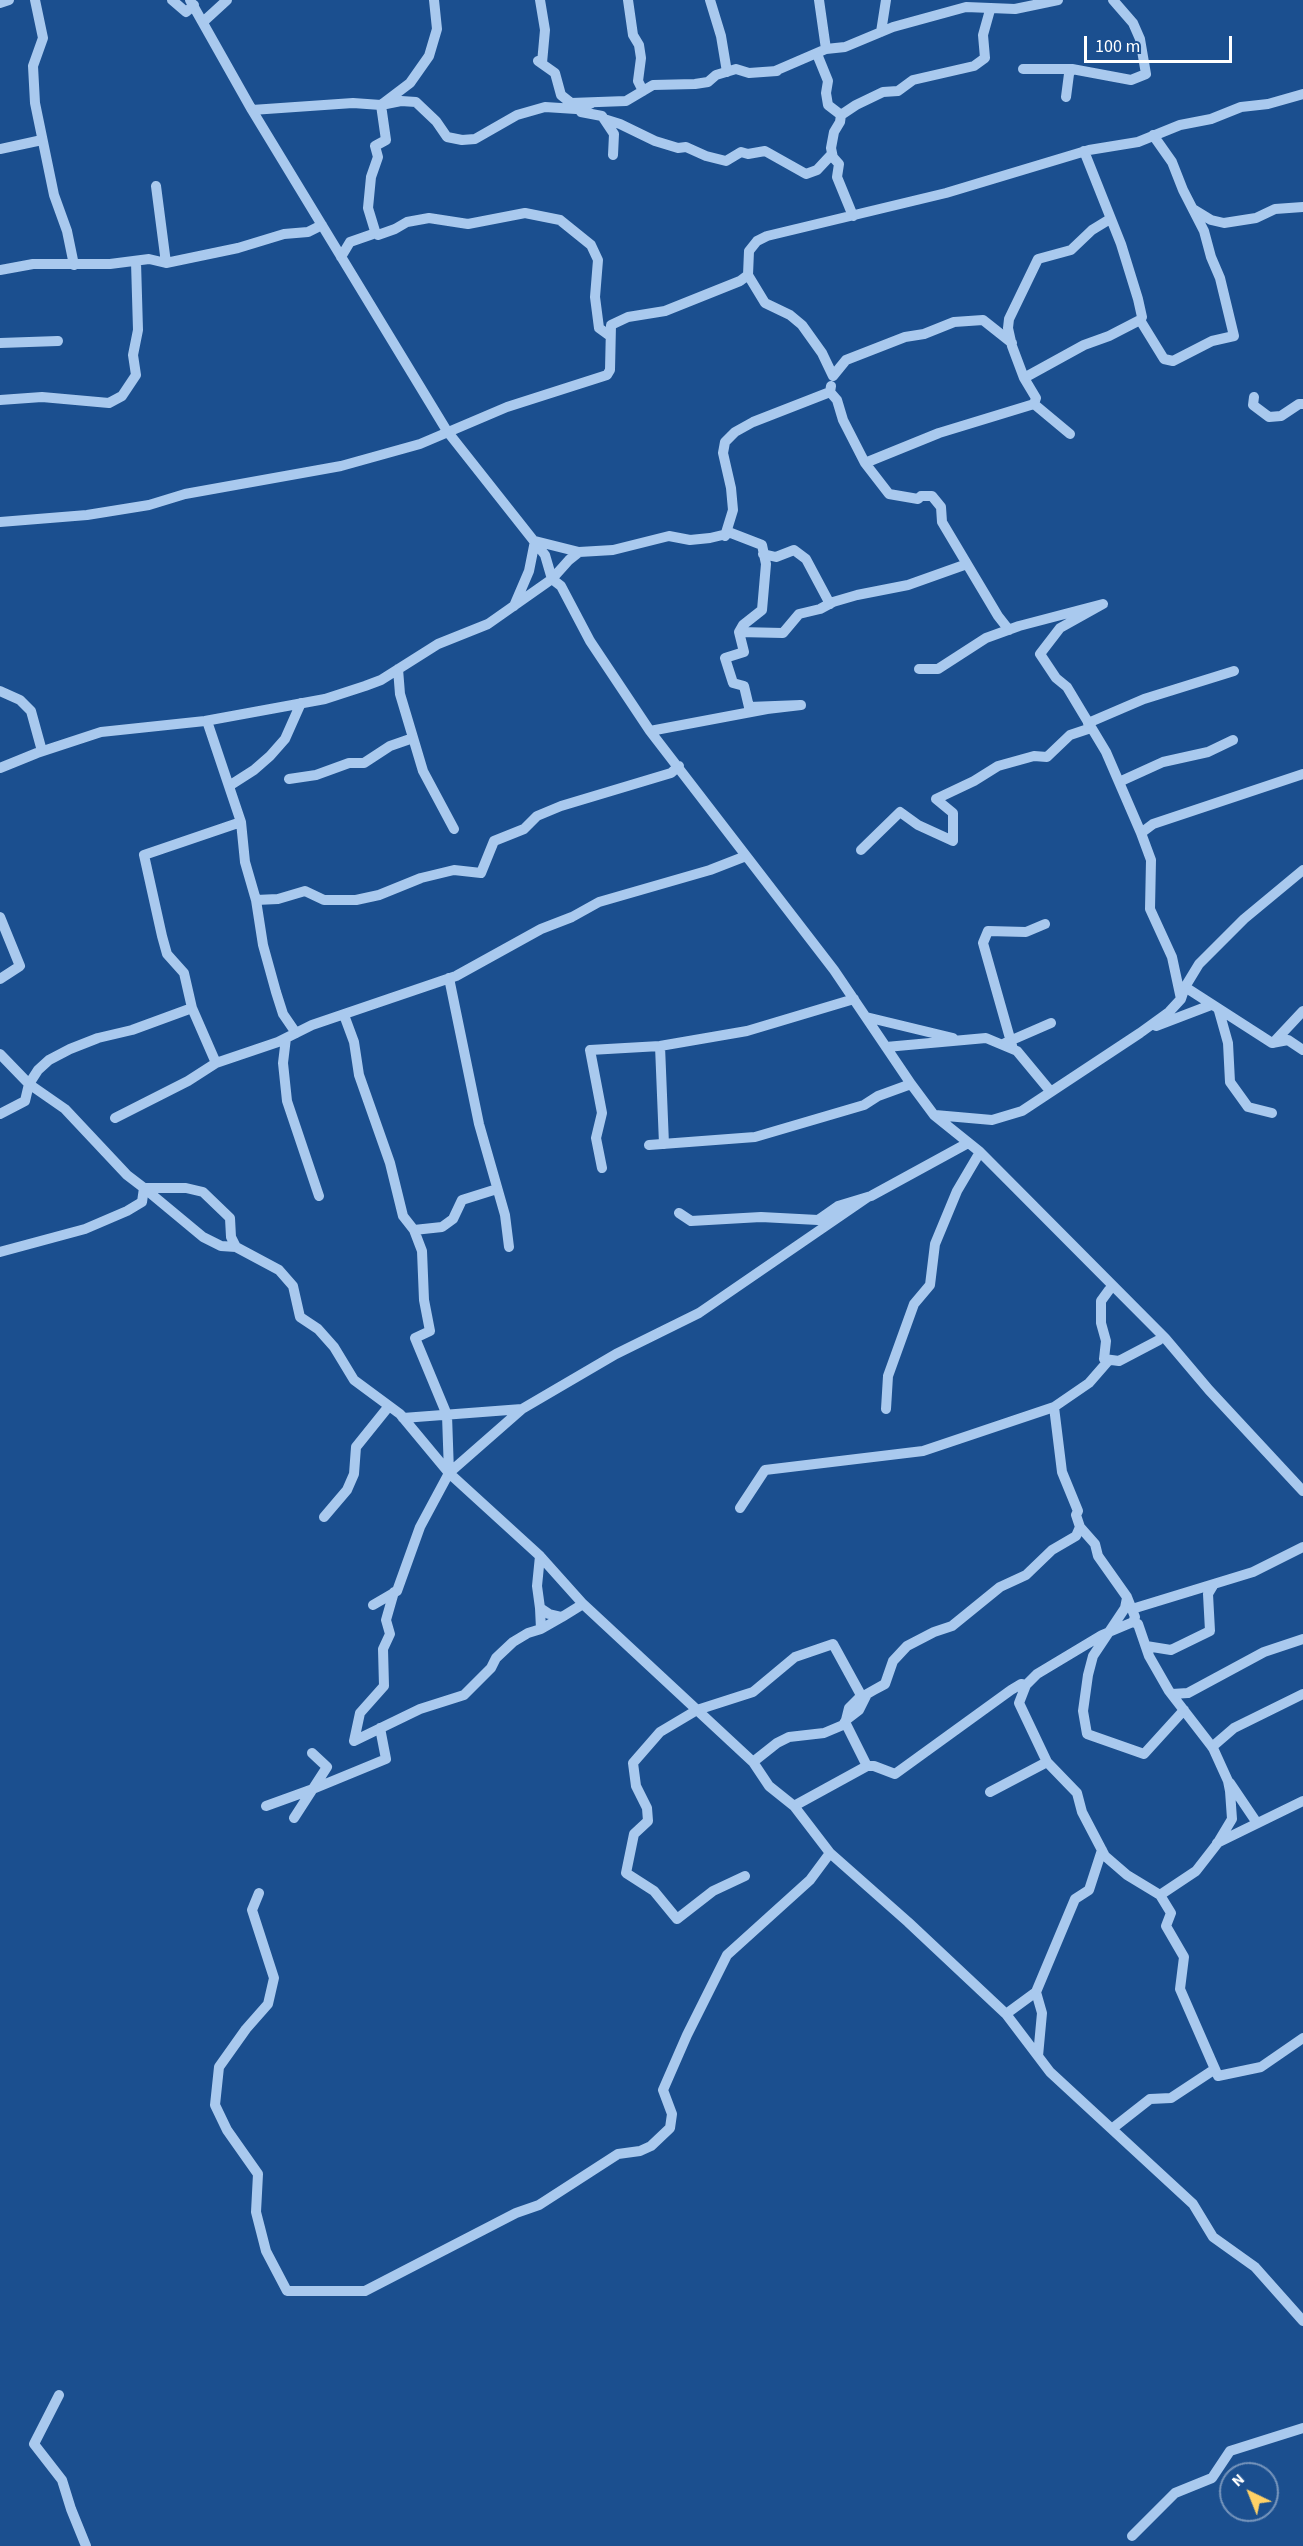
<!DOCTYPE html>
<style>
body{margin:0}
#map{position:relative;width:1303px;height:2546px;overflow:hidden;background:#1b4f8f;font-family:"Source Sans 3",sans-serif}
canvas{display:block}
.north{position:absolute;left:1219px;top:2462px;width:60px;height:60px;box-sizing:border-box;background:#1b4f8f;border:2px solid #7695bc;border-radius:50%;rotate:317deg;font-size:16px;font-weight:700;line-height:24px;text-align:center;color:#fff}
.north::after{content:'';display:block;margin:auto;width:21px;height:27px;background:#ffd166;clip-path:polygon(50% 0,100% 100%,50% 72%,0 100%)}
.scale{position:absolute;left:1084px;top:36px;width:148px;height:27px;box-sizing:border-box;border:3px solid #fff;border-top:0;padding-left:8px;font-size:18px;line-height:21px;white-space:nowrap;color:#fff;-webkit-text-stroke:4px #1b4f8f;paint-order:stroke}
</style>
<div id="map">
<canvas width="1303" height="2546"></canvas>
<div class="north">N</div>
<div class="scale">100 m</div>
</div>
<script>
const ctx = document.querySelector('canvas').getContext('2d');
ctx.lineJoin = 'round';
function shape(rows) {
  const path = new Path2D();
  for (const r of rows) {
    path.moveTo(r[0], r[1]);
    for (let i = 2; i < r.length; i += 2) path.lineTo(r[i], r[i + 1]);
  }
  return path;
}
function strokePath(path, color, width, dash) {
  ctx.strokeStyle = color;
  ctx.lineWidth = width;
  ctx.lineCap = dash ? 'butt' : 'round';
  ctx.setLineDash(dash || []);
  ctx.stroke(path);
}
const minor = shape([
 [35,0,43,38,33,66,35,103,54,195,67,231,74,265],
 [172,0,186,12,194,5],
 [190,0,252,110,447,431,545,555,552,579,561,586,590,641,650,731,834,970,911,1084,934,1115,980,1152,1165,1338,1209,1390,1303,1491],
 [540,0,545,30,542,63],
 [628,0,633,35,639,45,641,58,638,81,643,91],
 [710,0,721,36,727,72],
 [0,3,9,0],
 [203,22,227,0],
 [881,32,886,0],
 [826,49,845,47,893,27,966,7,1015,9,1058,0],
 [817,54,828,81,826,93,828,105,841,115],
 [538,61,555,73,561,95,571,103,626,101,653,85,695,84,708,82,716,75,736,69,749,73,777,71],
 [1023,69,1072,69,1131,80,1146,74,1140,39,1133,23,1113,0],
 [775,71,826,49,819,0],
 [1066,97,1069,74,1072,69],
 [582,107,581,112,602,116,614,134,613,155],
 [252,110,353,103,381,105,401,101,416,102,436,121,447,137,462,140,475,139,517,115,545,107,576,109,592,103],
 [604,119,620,124,655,141,678,148,686,147,706,156,726,161,741,152,748,154,765,151,806,174,817,170,831,155,839,164,837,177,853,216],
 [0,149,42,140],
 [1084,151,1121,244,1138,299,1142,317,1140,320],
 [833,158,831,148,834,132,840,122,841,115,856,105,883,92,898,91,913,80,974,66,985,58,983,35,990,10],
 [156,186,166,263],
 [1193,209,1211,220,1224,223,1256,218,1275,209,1303,207],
 [375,231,378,235,395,229,407,222,429,218,468,224,525,213,560,220,591,245,598,260,595,297,599,328,610,336],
 [341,257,350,242,373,234,375,231,368,208,371,177,378,157,375,146,386,140,381,105,410,83,429,56,437,29,434,0],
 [0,270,33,264,110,264,149,259,166,263,238,248,284,234,308,232,322,225],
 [748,275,765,303,790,315,802,325,822,353,833,376,846,360,905,337,924,334,954,322,983,320,1012,343],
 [0,343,58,341],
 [1024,378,1012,346,1008,328,1009,319,1038,259,1071,250,1092,230,1110,219],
 [831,386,830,392,837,400,843,420,865,463],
 [1254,397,1253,405,1269,417,1281,416,1299,404,1303,404],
 [0,400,42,397,109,403,122,396,136,375,133,355,138,330,136,262],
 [1034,404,1036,398,1024,378,1084,345,1109,336,1140,320,1164,359,1173,361,1212,341,1234,336,1220,278,1211,257,1204,231,1183,190,1172,162,1153,135],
 [0,522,87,515,149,505,185,494,341,466,420,444,507,407,607,375,610,370,611,325,628,317,665,311,740,281,748,275,749,251,757,241,767,236,946,193,1089,150,1138,142,1180,125,1211,119,1241,107,1268,104,1303,94],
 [725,536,733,510,731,488,723,453,725,442,735,432,753,422,830,392],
 [763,554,776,557,794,550,806,559,830,604],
 [967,564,942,522,941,507,932,496,921,496,918,499,889,494,865,463,939,433,1034,404,1070,434],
 [514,606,529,571,535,541,579,552,613,550,669,536,690,540,710,538,731,533,762,545,766,564,762,610,743,625,739,632,744,652,725,658,733,683,744,686,749,707,801,705,767,709,650,731],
 [739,632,783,633,799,614,820,609,833,602,857,595,908,585,967,564,998,616,1009,630],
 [398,669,400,694,423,771,454,829],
 [919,669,938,669,986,638,1019,626,1103,604,1060,628,1040,654,1056,678,1067,687,1106,752,1141,833,1151,860,1150,909,1172,957,1181,999],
 [0,691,20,700,31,711,42,751],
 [207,721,241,822],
 [1088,723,1144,699,1234,671],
 [0,768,37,753,101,732,205,721,325,699,365,686,381,680,438,644,488,624,552,579,569,560,579,552],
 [289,779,316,775,349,763,364,763,390,746,413,738],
 [1119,782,1163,762,1208,752,1233,740],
 [229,786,254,770,270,756,285,739,301,703],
 [1141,833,1153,824,1303,774],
 [861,850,900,812,918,825,953,841,953,813,936,799,974,781,998,766,1034,756,1047,757,1070,735,1091,728],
 [256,900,263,945,276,992,283,1014,296,1033],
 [0,917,20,966,0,979],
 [449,978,479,1124,505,1215,509,1247],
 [1185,987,1272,1043,1288,1040,1303,1050],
 [192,1008,184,973,167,954,162,936,144,855,241,822,245,862,256,900,278,899,305,891,324,900,356,900,379,895,421,878,454,870,481,873,494,841,524,829,537,816,561,806,671,773,679,766],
 [1219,1011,1228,1043,1230,1082,1248,1107,1272,1113],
 [344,1015,354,1042,359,1075,390,1163,403,1216,414,1230,422,1251,424,1300,430,1331,415,1338,447,1415,449,1473,540,1556,583,1604,753,1762,769,1786,794,1806,830,1853,908,1922,1006,2014,1050,2072,1193,2204,1213,2237,1255,2267,1303,2321],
 [866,1017,953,1038],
 [1156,1026,1211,1005],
 [286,1038,283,1063,287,1101,319,1196],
 [1005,1043,1051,1023],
 [1273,1043,1303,1011],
 [660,1046,664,1144],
 [886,1047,986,1038,1017,1051,1051,1092],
 [1013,1049,983,943,988,931,1026,932,1045,924],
 [0,1054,29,1084,25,1101,0,1114],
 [216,1063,278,1042,312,1025,456,976,541,929,572,917,599,902,710,870,746,856],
 [935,1115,992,1120,1022,1111,1140,1033,1169,1012,1181,999,1185,987,1199,964,1244,919,1303,870],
 [115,1118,188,1081,216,1063,192,1008,132,1030,98,1038,70,1049,49,1060,38,1070,29,1084,65,1109,127,1175,144,1188,186,1188,203,1192,230,1218,231,1237,236,1247,279,1270,293,1286,300,1317,318,1329,334,1347,354,1380,400,1414,449,1473,420,1527,397,1591,373,1605],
 [649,1145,755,1137,864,1105,878,1096,911,1084],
 [602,1168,596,1138,602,1113,590,1050,660,1046,747,1031,854,999],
 [144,1188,203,1237,221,1246,236,1247],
 [679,1213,691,1221,761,1217,818,1220,838,1206,871,1196,968,1143],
 [414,1230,442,1227,453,1219,462,1200,497,1189],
 [0,1252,85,1229,127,1211,142,1202,144,1188],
 [1109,1290,1101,1301,1101,1323,1106,1341,1104,1359,1119,1361,1159,1340],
 [886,1409,888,1376,914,1304,930,1285,935,1244,957,1191,980,1152],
 [403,1418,522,1409,616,1354,699,1313,868,1197],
 [449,1473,522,1409],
 [740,1508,765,1470,923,1451,1054,1407],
 [324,1517,347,1490,354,1474,356,1447,389,1406],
 [1080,1527,1095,1544,1098,1556,1127,1597,1135,1617,1133,1622,1102,1635,1037,1674,1026,1685,1019,1703,1047,1762,1077,1793,1082,1812,1105,1856,1127,1875,1160,1895,1196,1871,1217,1844,1232,1819,1230,1791,1228,1781,1213,1748,1169,1691,1149,1656,1138,1624,1133,1622],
 [540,1556,537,1586,540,1608,549,1614,562,1617,583,1604],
 [1127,1598,1125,1608,1093,1656,1088,1675,1083,1711,1087,1734,1144,1754,1184,1710],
 [540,1608,541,1629,562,1617],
 [1132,1609,1253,1572,1303,1547],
 [1146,1646,1171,1650,1210,1631,1208,1594,1214,1584],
 [867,1694,859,1710,846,1720,849,1708,859,1698,862,1697,867,1694,874,1690,885,1684,893,1661,907,1646,934,1632,952,1626,1000,1587,1026,1575,1052,1550,1076,1536,1080,1527,1076,1515,1078,1511,1062,1472,1054,1407,1089,1383,1109,1360],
 [1172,1694,1188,1693,1264,1652,1303,1639],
 [354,1741,420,1709,464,1695,491,1668,496,1658,513,1642,528,1633,541,1629],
 [354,1741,360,1713,384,1686,383,1649,390,1634,386,1620,394,1592],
 [1212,1747,1234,1728,1303,1694],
 [753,1762,777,1743,789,1737,824,1733,843,1725,846,1720],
 [867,1766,874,1766,895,1774,1011,1690,1021,1684,1026,1685],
 [1230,1783,1257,1823],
 [990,1792,1047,1762],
 [266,1806,313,1789,386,1759,380,1728],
 [794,1806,867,1766,845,1722],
 [294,1818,327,1767,312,1753],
 [1217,1843,1303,1801],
 [745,1876,713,1891,677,1919,654,1891,626,1873,634,1834,648,1821,647,1808,636,1786,633,1763,660,1732,697,1710,753,1692,795,1657,833,1644,862,1697],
 [259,1893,252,1910,274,1978,268,2004,246,2029,219,2067,215,2105,227,2130,258,2174,256,2212,266,2251,287,2291,365,2291,516,2213,539,2205,618,2154,640,2151,651,2146,670,2128,672,2114,663,2090,687,2035,727,1955,810,1880,830,1853],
 [1160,1895,1171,1913,1166,1926,1184,1957,1180,1989,1218,2076,1261,2067,1303,2038],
 [1036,1992,1042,2013,1038,2056],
 [1006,2014,1036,1992,1075,1899,1089,1890,1102,1850],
 [1113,2128,1150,2099,1171,2098,1215,2069],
 [59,2395,34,2444,62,2480,71,2509,86,2546],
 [1132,2536,1175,2493,1212,2478,1230,2451,1303,2428]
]);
strokePath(minor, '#a9c9ee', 10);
</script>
